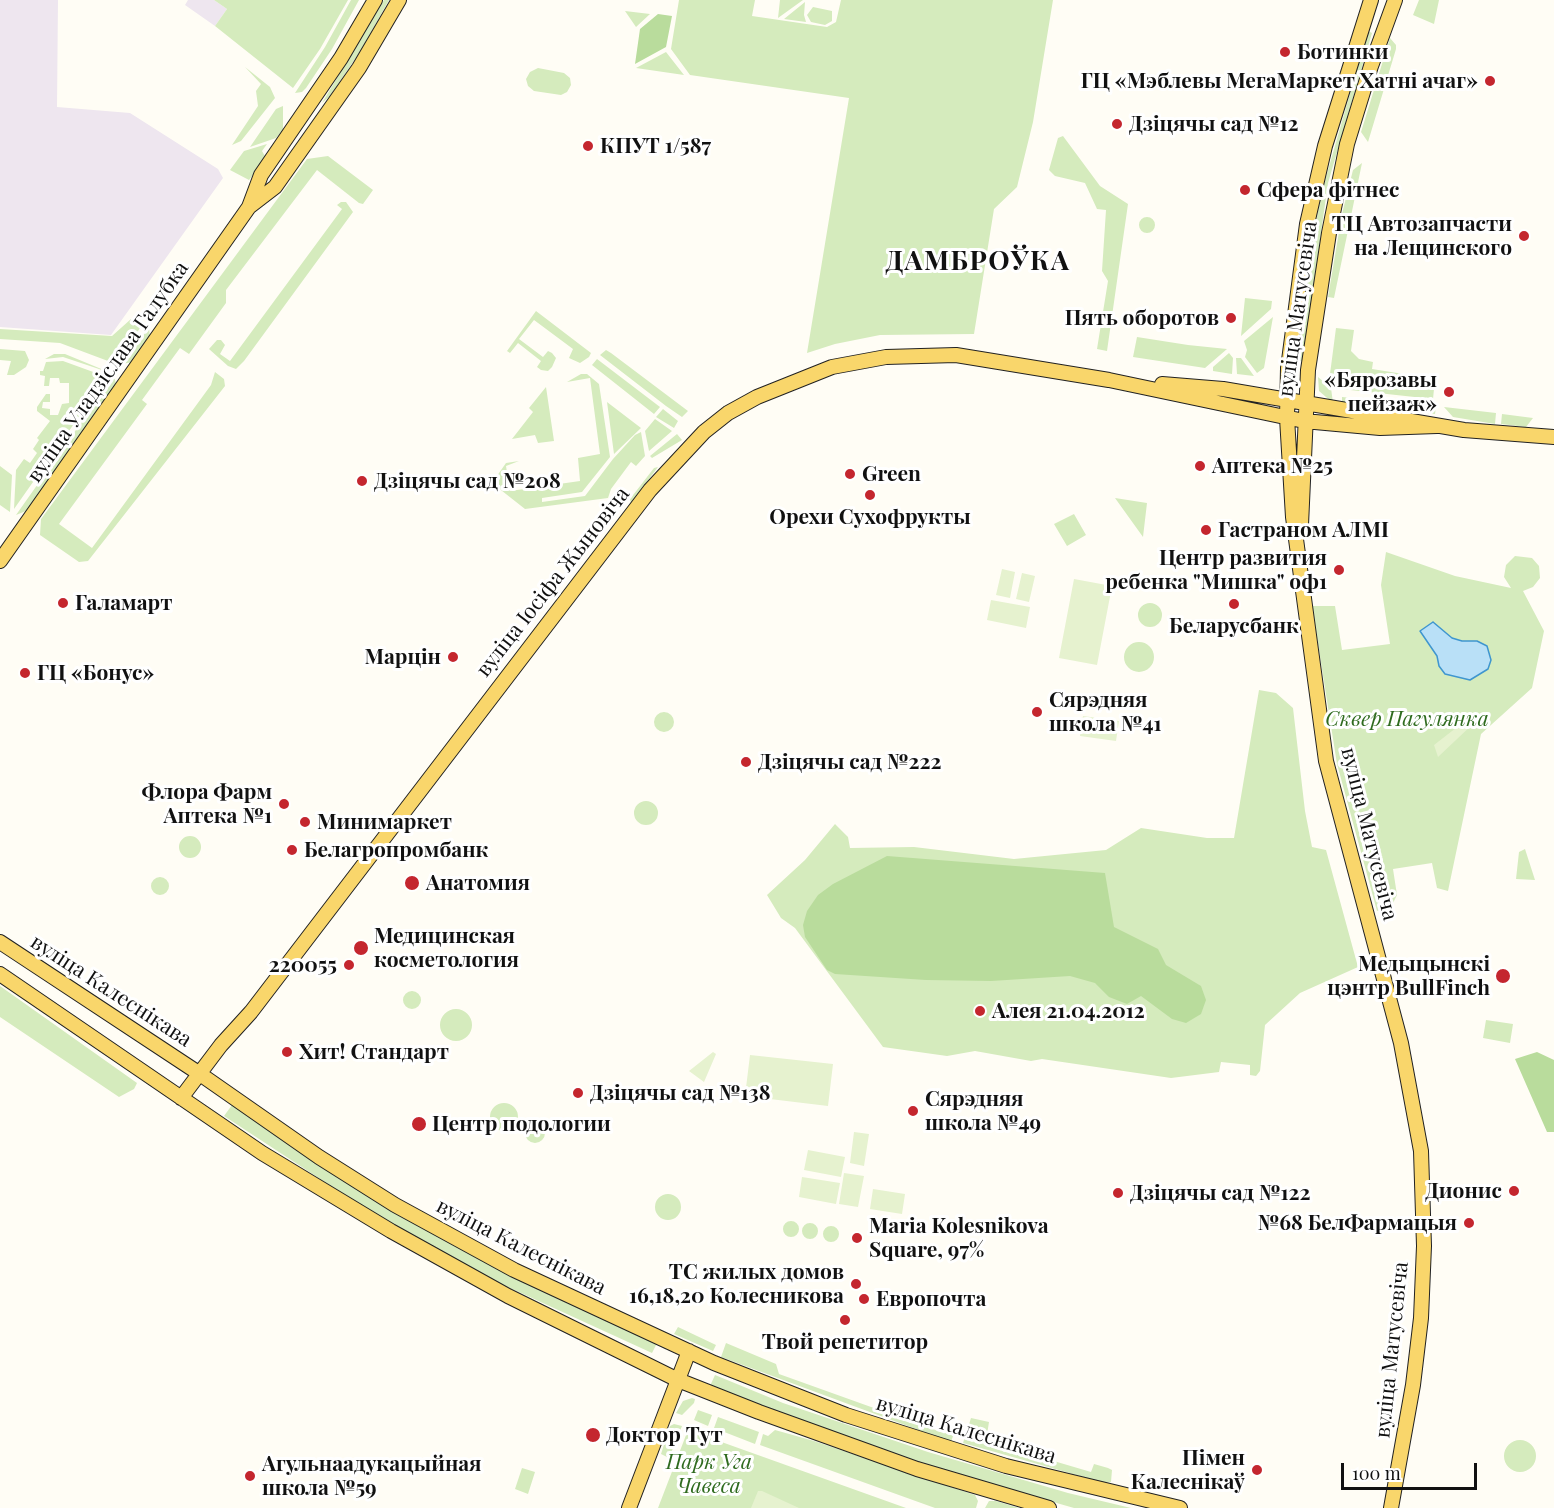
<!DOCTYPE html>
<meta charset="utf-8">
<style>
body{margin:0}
#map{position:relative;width:1554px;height:1508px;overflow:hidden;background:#fffdf5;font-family:"Playfair Display",serif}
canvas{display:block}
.scale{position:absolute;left:1341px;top:1463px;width:136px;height:27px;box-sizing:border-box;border:3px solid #111;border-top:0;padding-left:8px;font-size:18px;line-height:21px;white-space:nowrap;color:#111;-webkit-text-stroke:4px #fff;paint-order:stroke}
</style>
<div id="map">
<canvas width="1554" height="1508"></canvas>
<div class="scale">100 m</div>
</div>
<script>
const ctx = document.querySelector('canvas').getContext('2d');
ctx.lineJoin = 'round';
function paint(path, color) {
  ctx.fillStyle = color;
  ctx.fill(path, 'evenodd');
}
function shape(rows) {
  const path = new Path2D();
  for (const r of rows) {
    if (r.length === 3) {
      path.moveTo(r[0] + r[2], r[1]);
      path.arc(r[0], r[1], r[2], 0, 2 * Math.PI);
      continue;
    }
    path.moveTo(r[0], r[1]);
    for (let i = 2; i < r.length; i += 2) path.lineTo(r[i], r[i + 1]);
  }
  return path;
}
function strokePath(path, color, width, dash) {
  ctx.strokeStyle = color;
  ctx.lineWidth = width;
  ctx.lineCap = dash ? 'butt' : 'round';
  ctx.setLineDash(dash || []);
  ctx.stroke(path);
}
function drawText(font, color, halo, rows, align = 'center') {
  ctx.font = font + ' "Playfair Display",serif';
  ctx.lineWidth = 6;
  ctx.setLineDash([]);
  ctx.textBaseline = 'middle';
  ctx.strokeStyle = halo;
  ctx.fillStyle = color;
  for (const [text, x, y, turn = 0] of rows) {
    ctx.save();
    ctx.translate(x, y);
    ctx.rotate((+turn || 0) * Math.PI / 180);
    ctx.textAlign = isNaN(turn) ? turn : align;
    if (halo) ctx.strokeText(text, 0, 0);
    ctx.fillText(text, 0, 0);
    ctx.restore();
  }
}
const industrial = shape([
 [0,0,58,0,57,107,130,113,218,169,223,178,111,335,0,327],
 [188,0,214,0,227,9,215,26,185,5]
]);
const green = shape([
 [214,0,348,0,320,49,293,88,215,26,227,9],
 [351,0,359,0,332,49,306,88,302,92,295,93,325,47],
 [384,0,389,0,361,50,330,96,322,103],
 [679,0,755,0,752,16,827,27,836,22,841,0,1053,0,1033,122,1017,187,994,209,974,334,880,335,835,344,807,353,849,98,690,75,671,49],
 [780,0,803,0,778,18],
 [1419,0,1439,0,1434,24,1413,15],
 [805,2,804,15,806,22,784,19],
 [813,7,832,11,832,21,825,25,811,22,807,15],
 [625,11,650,14,636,27],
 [1368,31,1372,33,1328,183,1303,361,1298,361,1312,242,1322,191],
 [1390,38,1396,45,1396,49,1368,142,1361,132],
 [666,52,684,75,636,68],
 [245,67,270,87,275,98,241,141,232,145,258,106,256,91,261,84],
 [538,68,564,73,570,78,571,85,567,92,561,95,534,91,528,86,526,79,530,72],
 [283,106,283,130,276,138,250,147,276,109],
 [1063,136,1100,186,1128,204,1107,351,1097,349,1108,281,1102,271,1106,210,1097,209,1085,183,1055,176,1049,170,1058,138],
 [267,144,262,151,266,158,249,180,230,170,244,151],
 [328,156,373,190,363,204,359,203,317,170,226,290,226,303,189,354,180,348,142,400,147,404,59,524,92,548,211,385,215,372,224,379,225,386,88,561,79,562,40,535,41,519,307,159],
 [1362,163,1334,298,1328,297,1342,214,1353,170],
 [341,202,346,202,353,212,244,361,236,369,228,366,209,349,217,340,221,340,225,345,220,354,230,361,342,209,337,205],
 [1147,225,8],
 [1245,298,1272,301,1271,309,1241,336],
 [536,311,591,353,589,357,580,363,569,358,573,349,534,320,519,339,543,357,548,351,552,353,556,358,552,367,548,371,541,370,537,367,541,361,518,343,510,353,507,351],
 [1273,317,1264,368,1257,373,1245,357,1247,350,1244,341],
 [131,319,142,325,116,364,60,343,0,339,0,329,112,336],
 [149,327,150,338,133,362,122,364],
 [1336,328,1354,330,1351,351,1359,359,1373,362,1372,369,1435,379,1433,399,1341,389,1330,374],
 [1137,337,1188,345,1227,349,1205,368,1133,357],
 [0,349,25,351,29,360,26,367,14,375,7,375,11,361,0,360],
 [606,350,611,353,688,411,682,417,666,406,600,355],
 [1229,353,1233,358,1232,374,1213,371,1213,367],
 [54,354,65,354,111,373,63,357,45,359],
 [1236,358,1241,358,1254,376,1237,374],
 [597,359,660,407,654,414,592,365],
 [63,361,107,377,14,509,16,470,24,459,30,463,37,453,33,449,39,440,37,438,50,421,37,411,37,407,46,394,50,394,50,402,43,402,42,408,50,409,50,415,58,415,62,404,69,403,69,383,60,383,59,378,50,378,49,386,44,386,45,376,40,375,40,371,43,371,46,362],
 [581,374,587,374,599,384,610,457,582,492,542,498,542,502,585,496,613,459,635,435,641,432,645,456,636,466,631,462,611,489,608,498,525,509,492,483,506,463,519,461,506,466,510,491,580,481,578,458,600,454,590,378,567,382],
 [114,376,116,384,26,511,16,515],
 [1318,377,1331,388,1333,403,1319,391],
 [546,387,554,441,538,443,535,435,512,439,533,412,529,408],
 [1342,397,1436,406,1435,414,1342,405],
 [607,402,641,428,614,454],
 [1444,407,1496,413,1495,424,1453,417],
 [663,409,678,421,674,428,656,417],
 [1502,414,1533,418,1526,427,1501,424],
 [655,419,672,431,649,451,645,431],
 [677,434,682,440,652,458,650,456],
 [0,466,12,475,10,512,0,505],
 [658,467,631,503,630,499,654,468],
 [1115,498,1147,503,1143,537],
 [1074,514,1086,535,1067,546,1054,524],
 [1386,552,1455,576,1511,588,1504,577,1506,565,1515,556,1532,558,1539,566,1540,578,1533,587,1523,591,1544,631,1532,688,1481,734,1448,891,1437,888,1432,863,1393,869,1397,895,1391,907,1377,911,1337,764,1312,606,1335,606,1342,650,1390,644,1381,585],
 [1150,615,12],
 [1139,657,15],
 [1259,690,1276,693,1293,708,1305,811,1312,847,1326,850,1358,967,1300,993,1265,1025,1260,1071,1256,1076,1250,1075,1250,1065,1221,1062,1219,1072,1171,1078,1042,1059,1031,1061,975,1051,947,1056,883,1047,795,928,781,918,767,895,805,860,835,824,848,837,850,848,914,847,1014,859,1106,850,1141,828,1207,838,1234,838],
 [664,722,10],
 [646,813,12],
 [190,847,11],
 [1525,849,1535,880,1516,879,1519,852],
 [160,886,9],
 [0,986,137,1083,134,1089,119,1097,0,1017],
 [412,1000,9],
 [456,1025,16],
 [1486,1020,1513,1024,1510,1043,1483,1038],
 [504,1117,14],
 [232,1105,348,1182,657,1343,652,1353,497,1282,369,1211,224,1116],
 [535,1133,10],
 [668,1207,13],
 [791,1229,8],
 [810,1231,8],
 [831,1234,8],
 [678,1327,716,1345,713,1351,674,1334],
 [726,1343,776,1364,779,1374,938,1431,942,1422,956,1427,951,1442,721,1357],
 [715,1375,783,1403,928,1452,1068,1493,1131,1508,1074,1508,921,1464,710,1386],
 [692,1398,695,1399,694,1403,682,1415,676,1413,683,1401],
 [698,1410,712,1415,708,1426,694,1420],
 [718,1417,759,1432,755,1444,714,1428],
 [971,1418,989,1422,986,1441,1091,1472,1094,1464,1108,1468,1112,1470,1111,1482,1105,1483,963,1443],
 [674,1424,682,1426,669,1458,661,1454,670,1426],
 [688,1430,906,1508,658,1508],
 [775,1430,814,1441,975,1495,978,1501,976,1508,935,1508,760,1445,763,1434,768,1436],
 [1520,1456,16],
 [522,1468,535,1472,528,1494,515,1489],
 [989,1501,996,1501,1019,1508,985,1508]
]);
const forest = shape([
 [658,14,672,16,666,47,635,64,640,29],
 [887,856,1105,873,1114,927,1158,949,1166,965,1201,986,1206,1000,1201,1014,1186,1023,1172,1019,1141,996,1127,1004,1109,997,1095,983,1070,976,991,981,926,980,835,974,827,970,805,937,803,925,807,911,818,895,833,884],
 [1537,1052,1554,1060,1554,1132,1547,1132,1515,1059]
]);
const pitch = shape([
 [1002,569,1015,572,1010,598,996,595],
 [1022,573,1035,576,1029,602,1016,599],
 [1074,579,1112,586,1097,665,1059,658],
 [991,600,1030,607,1026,628,987,620],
 [1083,716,1119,721,1116,741,1080,736],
 [1470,717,1474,723,1438,757,1434,745],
 [713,1052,716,1054,704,1082,689,1071],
 [750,1055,833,1064,828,1106,745,1096],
 [854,1132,869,1134,864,1166,850,1163],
 [808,1150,845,1157,841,1177,804,1170],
 [844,1173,864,1176,858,1207,839,1204],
 [802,1177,840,1183,836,1204,799,1197],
 [873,1189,905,1194,902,1214,870,1209],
 [758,1491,762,1491,799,1508,751,1508]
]);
const water = shape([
 [1433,622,1452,638,1462,641,1477,641,1487,646,1491,660,1488,669,1470,680,1445,674,1439,666,1437,656,1420,631,1433,622]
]);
const major = shape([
 [1371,0,1325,146,1307,224,1288,368,1287,418,1293,517,1326,761,1401,1043,1421,1151,1424,1246,1421,1318,1413,1385,1391,1508],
 [249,207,275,187,359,68,399,0],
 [1162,384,1223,389,1464,430,1554,437],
 [1301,525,1308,370,1329,233,1347,144,1371,66,1395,0],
 [0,561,249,207,261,175,341,58,375,0],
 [0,942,200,1074,319,1157,395,1205,514,1270,714,1363,846,1415,1006,1466,1180,1508],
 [0,974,262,1153,391,1231,508,1296,678,1380,759,1412,917,1469,1049,1508],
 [181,1098,221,1045,251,1012,650,490,704,432,728,413,757,397,832,367,886,357,956,355,1109,380,1304,421,1380,428,1437,426],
 [629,1508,689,1351]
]);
const markers = [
 [1285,52,6,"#c4262e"],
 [1490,81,6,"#c4262e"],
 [1117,124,6,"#c4262e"],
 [588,146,6,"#c4262e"],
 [1245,190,6,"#c4262e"],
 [1524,236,6,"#c4262e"],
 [1231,318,6,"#c4262e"],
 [1449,392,6,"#c4262e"],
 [1200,466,6,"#c4262e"],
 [850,474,6,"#c4262e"],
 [362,481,6,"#c4262e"],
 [870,495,6,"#c4262e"],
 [1206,530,6,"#c4262e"],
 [1339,570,6,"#c4262e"],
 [63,603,6,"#c4262e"],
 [1234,604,6,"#c4262e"],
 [453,657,6,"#c4262e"],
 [25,673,6,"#c4262e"],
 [1037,712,6,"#c4262e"],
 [746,762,6,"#c4262e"],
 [284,804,6,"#c4262e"],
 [305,822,6,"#c4262e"],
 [292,850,6,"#c4262e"],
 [412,883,8,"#c4262e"],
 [361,948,8,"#c4262e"],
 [349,965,6,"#c4262e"],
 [1503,976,8,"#c4262e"],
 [980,1011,6,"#c4262e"],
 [287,1052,6,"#c4262e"],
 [578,1093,6,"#c4262e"],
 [913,1111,6,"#c4262e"],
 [419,1124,8,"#c4262e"],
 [1514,1191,6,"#c4262e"],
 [1118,1193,6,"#c4262e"],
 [1469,1223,6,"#c4262e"],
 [857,1238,6,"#c4262e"],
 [856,1284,6,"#c4262e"],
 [864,1299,6,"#c4262e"],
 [845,1320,6,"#c4262e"],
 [593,1435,8,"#c4262e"],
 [1257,1470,6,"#c4262e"],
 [250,1476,6,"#c4262e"]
];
const poiNames = [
 ["Ботинки",1297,52],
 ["ГЦ «Мэблевы МегаМаркет Хатні ачаг»",1478,81,"right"],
 ["Дзіцячы сад №12",1129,124],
 ["КПУТ 1/587",600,146],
 ["Сфера фітнес",1257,190],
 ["ТЦ Автозапчасти",1512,224,"right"],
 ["на Лещинского",1512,248,"right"],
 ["Пять оборотов",1219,318,"right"],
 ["«Бярозавы",1437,380,"right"],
 ["пейзаж»",1437,404,"right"],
 ["Аптека №25",1212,466],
 ["Green",862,474],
 ["Дзіцячы сад №208",374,481],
 ["Орехи Сухофрукты",870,517,"center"],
 ["Гастраном АЛМІ",1218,530],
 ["Центр развития",1327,558,"right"],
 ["ребенка \"Мишка\" оф1",1327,582,"right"],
 ["Галамарт",75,603],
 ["Беларусбанк",1234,626,"center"],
 ["Марцін",441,657,"right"],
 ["ГЦ «Бонус»",37,673],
 ["Сярэдняя",1049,700],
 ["школа №41",1049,724],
 ["Дзіцячы сад №222",758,762],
 ["Флора Фарм",272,792,"right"],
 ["Аптека №1",272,816,"right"],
 ["Минимаркет",317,822],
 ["Белагропромбанк",304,850],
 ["Анатомия",426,883],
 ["Медицинская",374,936],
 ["косметология",374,960],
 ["Медыцынскі",1490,964,"right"],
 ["цэнтр BullFinch",1490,988,"right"],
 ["220055",337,965,"right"],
 ["Алея 21.04.2012",992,1011],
 ["Хит! Стандарт",299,1052],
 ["Дзіцячы сад №138",590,1093],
 ["Сярэдняя",925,1099],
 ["школа №49",925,1123],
 ["Центр подологии",432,1124],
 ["Дионис",1502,1191,"right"],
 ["Дзіцячы сад №122",1130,1193],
 ["№68 БелФармацыя",1457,1223,"right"],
 ["Maria Kolesnikova",869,1226],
 ["Square, 97%",869,1250],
 ["ТС жилых домов",844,1272,"right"],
 ["16,18,20 Колесникова",844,1296,"right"],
 ["Европочта",876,1299],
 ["Твой репетитор",845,1342,"center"],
 ["Доктор Тут",606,1435],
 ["Пімен",1245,1458,"right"],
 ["Калеснікаў",1245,1482,"right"],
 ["Агульнаадукацыйная",262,1464],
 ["школа №59",262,1488]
];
const streetNames = [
 ["вуліца Матусевіча",1298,309,-82],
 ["вуліца Уладзіслава Галубка",108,372,-55],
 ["вуліца Іосіфа Жыновіча",553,582,-52],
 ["вуліца Матусевіча",1369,834,76],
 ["вуліца Калеснікава",111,991,33],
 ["вуліца Калеснікава",521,1247,27],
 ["вуліца Матусевіча",1392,1350,-84],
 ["вуліца Калеснікава",966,1430,17]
];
const parkNames = [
 ["Сквер Пагулянка",1407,719],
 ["Парк Уга",709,1462],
 ["Чавеса",709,1486]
];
const districtNames = [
 ["ДАМБРОЎКА",978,262]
];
paint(industrial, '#eee6ef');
paint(green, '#d5ebbd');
paint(forest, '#b9dc9c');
paint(pitch, '#e6f2cf');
paint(water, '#b9e0f7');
strokePath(water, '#3f96cf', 1.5);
strokePath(major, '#222', 16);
strokePath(major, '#f9d66b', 14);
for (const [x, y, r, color] of markers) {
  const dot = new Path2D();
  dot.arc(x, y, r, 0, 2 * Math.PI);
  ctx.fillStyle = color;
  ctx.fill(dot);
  strokePath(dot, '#fff', 2);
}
drawText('bold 21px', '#111', '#fff', poiNames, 'left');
drawText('21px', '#111', '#fff', streetNames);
drawText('italic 21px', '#2f6b1f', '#fff', parkNames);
ctx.letterSpacing = '1.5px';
drawText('bold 27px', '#111', '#fff', districtNames);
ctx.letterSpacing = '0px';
</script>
